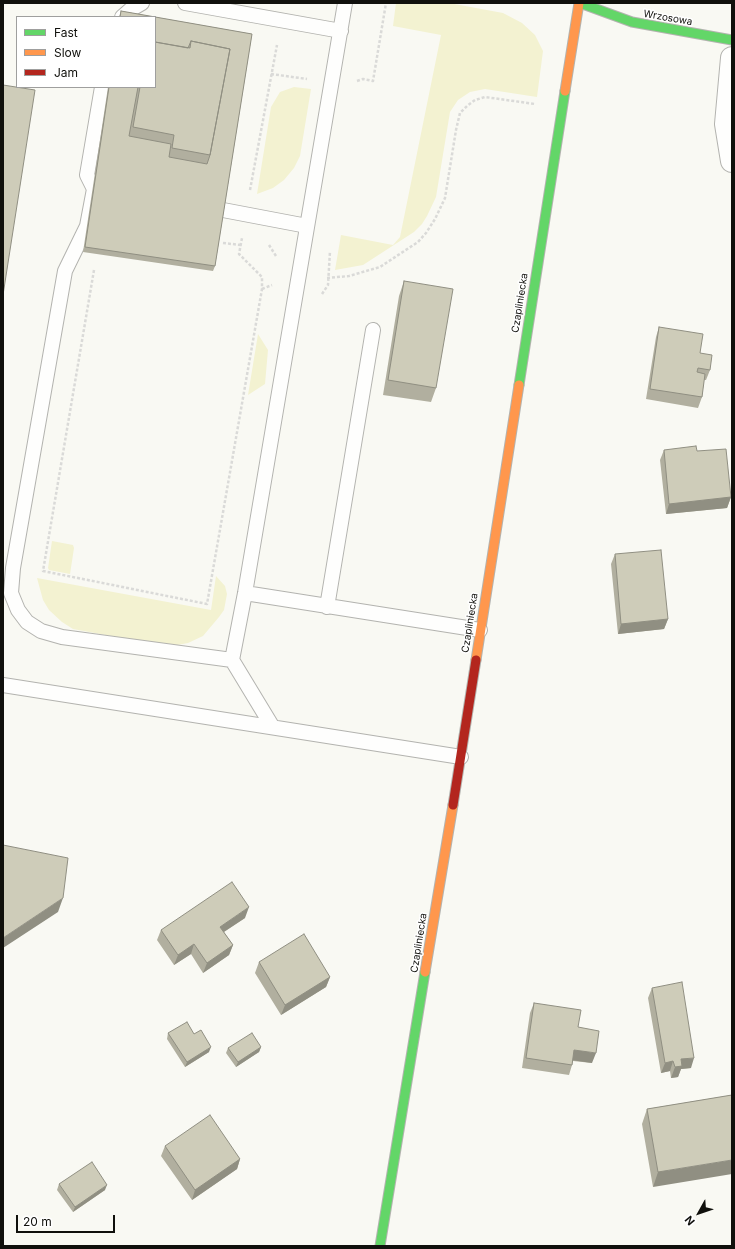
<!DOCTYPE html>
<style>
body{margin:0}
#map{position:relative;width:735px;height:1249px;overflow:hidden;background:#f9f9f3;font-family:Inter,sans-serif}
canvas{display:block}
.frame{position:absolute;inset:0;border:4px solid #10100c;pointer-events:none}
.legend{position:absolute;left:16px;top:16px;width:140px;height:72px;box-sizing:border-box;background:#fff;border:1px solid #9f9f9e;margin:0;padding:5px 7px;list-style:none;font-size:12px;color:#10100c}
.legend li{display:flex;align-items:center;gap:8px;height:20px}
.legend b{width:20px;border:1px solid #9f9f9e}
.north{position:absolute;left:679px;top:1193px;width:40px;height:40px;-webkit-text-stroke:3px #fff;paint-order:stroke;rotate:230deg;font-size:11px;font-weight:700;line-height:16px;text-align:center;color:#10100c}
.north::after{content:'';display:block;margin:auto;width:14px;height:18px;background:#10100c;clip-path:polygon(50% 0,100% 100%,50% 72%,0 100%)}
.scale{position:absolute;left:16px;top:1215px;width:99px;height:18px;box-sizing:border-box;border:2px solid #10100c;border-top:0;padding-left:5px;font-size:12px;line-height:14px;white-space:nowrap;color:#10100c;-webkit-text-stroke:3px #fff;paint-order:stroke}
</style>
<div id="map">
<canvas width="735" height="1249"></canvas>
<div class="frame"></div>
<ul class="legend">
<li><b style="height:5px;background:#63d668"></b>Fast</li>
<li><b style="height:5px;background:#ff974d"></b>Slow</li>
<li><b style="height:5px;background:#b3261e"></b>Jam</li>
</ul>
<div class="north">N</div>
<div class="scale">20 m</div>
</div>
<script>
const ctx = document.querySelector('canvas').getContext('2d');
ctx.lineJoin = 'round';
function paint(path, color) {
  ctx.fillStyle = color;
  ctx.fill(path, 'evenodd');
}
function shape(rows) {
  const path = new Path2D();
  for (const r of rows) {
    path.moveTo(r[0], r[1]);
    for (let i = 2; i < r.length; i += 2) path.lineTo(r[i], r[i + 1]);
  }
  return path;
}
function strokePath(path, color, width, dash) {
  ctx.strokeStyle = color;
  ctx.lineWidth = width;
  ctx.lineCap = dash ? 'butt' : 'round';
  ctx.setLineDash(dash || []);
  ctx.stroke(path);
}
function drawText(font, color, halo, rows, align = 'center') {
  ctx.font = font + ' Inter,sans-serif';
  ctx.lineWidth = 3;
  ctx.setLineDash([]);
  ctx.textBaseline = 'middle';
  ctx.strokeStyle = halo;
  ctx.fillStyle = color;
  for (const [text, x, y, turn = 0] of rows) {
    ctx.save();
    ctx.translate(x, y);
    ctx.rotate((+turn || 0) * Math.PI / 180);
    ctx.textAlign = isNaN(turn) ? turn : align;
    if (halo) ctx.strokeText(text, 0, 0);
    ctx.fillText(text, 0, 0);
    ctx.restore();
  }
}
const green = shape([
 [396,3,449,3,503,13,522,23,535,35,543,51,537,97,485,89,470,92,458,100,450,112,436,197,427,216,422,224,414,232,363,265,335,270,341,235,393,245,400,237,441,35,393,26],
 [294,87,311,89,300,156,294,168,284,180,273,188,257,194,271,107,280,92],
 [258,334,268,350,265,384,248,395],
 [52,541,73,545,74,548,70,574,49,570,48,568],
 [216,576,225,586,227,594,224,610,219,617,203,636,188,643,172,646,160,645,73,629,62,622,49,610,43,600,37,578,211,610]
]);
const path = shape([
 [271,74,307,79],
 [357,81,363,79,373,81,386,3],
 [250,190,277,45],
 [223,243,241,245],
 [269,245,276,256],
 [94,270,43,571,207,604,262,289,262,277,239,254,242,238],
 [327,278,349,276,380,267,418,242,426,233,435,219,445,198,456,130,460,113,467,106,475,100,485,97,535,104],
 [262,289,272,285],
 [322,294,328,285,330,251]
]);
const lane = shape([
 [185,3,341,31],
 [122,17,130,10,142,3],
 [102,87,87,175,94,189,87,226,65,271,13,568,11,593,18,610,27,622,41,631,62,637,232,660],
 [223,210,307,226],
 [245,593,480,630],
 [327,607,373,330],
 [3,685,461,757],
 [272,726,232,660,245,593,345,3]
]);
const street = shape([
 [732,58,726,124,732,161]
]);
const fast = shape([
 [580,3,632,22,732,40],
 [519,385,565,91],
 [380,1246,425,972]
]);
const slow = shape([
 [565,91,579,3],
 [476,660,519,385],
 [425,972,453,805]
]);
const jam = shape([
 [453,805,476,660]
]);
const wall = shape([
 [121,11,252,34,215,266,213,271,83,252,108,87,155,87,155,17,119,17],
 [404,281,436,388,431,402,383,395,399,296],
 [659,327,700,353,710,370,706,380,704,380,702,397,698,408,646,399,656,337],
 [664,450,697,451,731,497,727,508,666,514,660,460],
 [615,554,668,619,664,629,618,634,611,564],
 [245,918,224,932,233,945,229,955,203,973,191,954,174,965,157,940,161,930],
 [259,962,330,977,326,987,281,1015,255,973],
 [652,988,691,1068,681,1069,678,1077,671,1078,670,1071,661,1073,648,998],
 [534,1003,578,1027,592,1063,573,1061,572,1065,569,1075,522,1068,530,1013],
 [168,1033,194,1034,209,1052,185,1067,167,1039],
 [261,1047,259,1052,236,1067,226,1053,228,1048],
 [732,1095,653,1187,642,1124,647,1109],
 [165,1146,240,1159,237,1169,192,1200,161,1156],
 [59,1184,105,1190,73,1212,57,1190]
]);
const shadedWall = shape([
 [731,497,727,508,666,514,669,504],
 [668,619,664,629,618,634,621,624],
 [63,898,58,912,3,948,3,938],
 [249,907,245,918,216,937,220,927],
 [194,944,191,954,174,965,178,955],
 [233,945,229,955,203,973,207,963],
 [330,977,326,987,281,1015,285,1005],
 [211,1047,209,1052,185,1067,187,1062],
 [261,1047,259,1052,236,1067,238,1062],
 [574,1050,596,1053,592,1063,571,1060],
 [694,1058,691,1068,681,1069,678,1077,671,1078,675,1067,681,1059],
 [673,1061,670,1071,661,1073,665,1063],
 [240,1159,237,1169,192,1200,195,1190],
 [732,1160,732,1174,653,1187,658,1172],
 [107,1185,105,1190,73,1212,75,1207]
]);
const building = shape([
 [121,11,252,34,215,266,85,247,109,87,138,87,129,136,171,144,169,157,207,164,210,155,230,49,191,41,188,48,155,42,155,17,120,17,121,11],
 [191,41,230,49,210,155,172,148,174,135,133,127,140,87,155,87,155,42,190,48,191,41],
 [3,85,35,90,3,295,3,85],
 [404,281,453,289,436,388,388,380,404,281],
 [659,327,703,334,700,353,712,355,710,370,698,368,697,372,705,374,702,397,650,389,659,327],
 [696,446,697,451,726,449,731,497,669,504,664,450,696,446],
 [661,550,668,619,621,624,615,554,661,550],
 [3,845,68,858,63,898,3,938,3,845],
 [232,882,249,907,220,927,233,945,207,963,194,944,178,955,161,930,232,882],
 [304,934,330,977,285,1005,259,962,304,934],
 [682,982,694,1058,681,1059,682,1066,675,1067,673,1061,665,1063,652,988,682,982],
 [534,1003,581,1010,578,1027,599,1031,596,1053,574,1050,572,1065,526,1058,534,1003],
 [187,1022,194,1034,201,1030,211,1047,187,1062,168,1033,187,1022],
 [252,1033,261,1047,238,1062,228,1048,252,1033],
 [732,1095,732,1160,658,1172,647,1109,732,1095],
 [210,1115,240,1159,195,1190,165,1146,210,1115],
 [92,1162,107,1185,75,1207,59,1184,92,1162]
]);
const streetNames = [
 ["Wrzosowa",668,18,10],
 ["Czapliniecka",520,303,-81],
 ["Czapliniecka",470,623,-81],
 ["Czapliniecka",419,943,-81]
];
paint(green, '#f3f2d1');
strokePath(lane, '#b3b3af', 16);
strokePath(street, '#b3b3af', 24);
strokePath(fast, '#b3b3af', 11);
strokePath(slow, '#b3b3af', 11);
strokePath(jam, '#b3b3af', 11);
strokePath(path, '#dadad8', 2.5, [3, 2]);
strokePath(lane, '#fefefd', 14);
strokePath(street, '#fefefd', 22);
strokePath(fast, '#63d668', 9);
strokePath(slow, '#ff974d', 9);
strokePath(jam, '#b3261e', 9);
paint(wall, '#b1af9f');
paint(shadedWall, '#908f82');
paint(building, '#ceccb9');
strokePath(building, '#908f82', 1);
drawText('10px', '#10100c', '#fff', streetNames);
</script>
